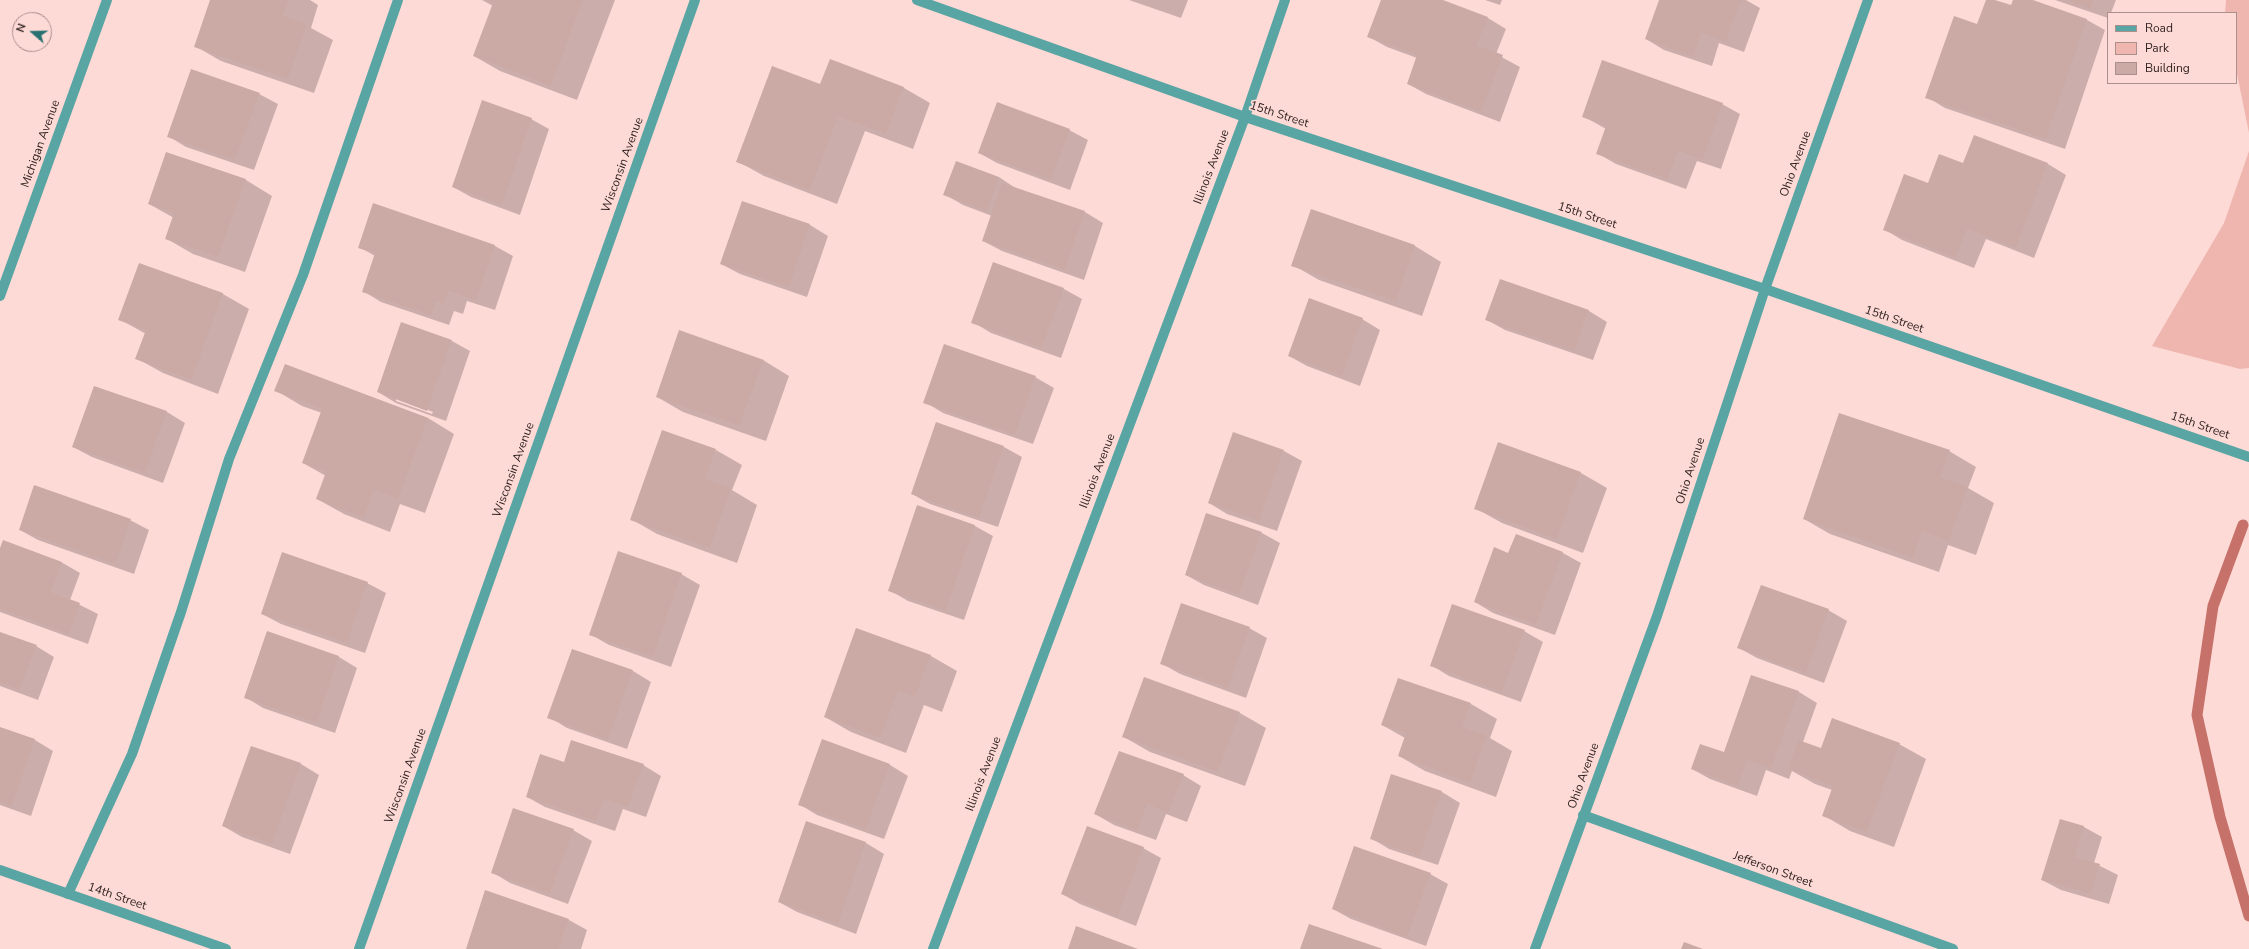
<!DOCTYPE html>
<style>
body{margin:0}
#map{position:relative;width:2249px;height:949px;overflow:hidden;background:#fedad6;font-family:"Nunito Sans",sans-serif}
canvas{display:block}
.legend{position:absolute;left:2107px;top:12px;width:130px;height:72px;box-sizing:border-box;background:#fedad6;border:1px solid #aa8f8c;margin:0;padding:5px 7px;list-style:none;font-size:12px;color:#2c1f1e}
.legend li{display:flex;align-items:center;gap:8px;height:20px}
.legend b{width:20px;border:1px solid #aa8f8c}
.north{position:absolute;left:12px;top:12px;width:40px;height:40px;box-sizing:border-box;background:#fedad6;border:1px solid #aa8f8c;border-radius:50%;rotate:290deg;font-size:11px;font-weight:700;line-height:16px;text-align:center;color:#2c1f1e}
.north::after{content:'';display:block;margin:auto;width:14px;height:18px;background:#277271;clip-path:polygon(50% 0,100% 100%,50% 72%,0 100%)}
</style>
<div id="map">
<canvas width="2249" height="949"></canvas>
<ul class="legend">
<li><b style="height:5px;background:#59a5a4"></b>Road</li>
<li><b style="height:11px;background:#efb6af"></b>Park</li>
<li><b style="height:11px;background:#cba9a5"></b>Building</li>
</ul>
<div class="north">N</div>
</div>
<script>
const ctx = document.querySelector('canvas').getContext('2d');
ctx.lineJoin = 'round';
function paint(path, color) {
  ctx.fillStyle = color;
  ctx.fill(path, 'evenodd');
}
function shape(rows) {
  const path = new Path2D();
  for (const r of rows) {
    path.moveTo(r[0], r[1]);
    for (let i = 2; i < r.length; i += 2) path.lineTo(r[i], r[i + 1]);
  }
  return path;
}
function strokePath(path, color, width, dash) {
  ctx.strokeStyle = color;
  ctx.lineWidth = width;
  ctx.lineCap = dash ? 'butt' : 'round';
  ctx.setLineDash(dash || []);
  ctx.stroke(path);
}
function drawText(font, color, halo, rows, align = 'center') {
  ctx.font = font + ' "Nunito Sans",sans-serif';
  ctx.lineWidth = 3.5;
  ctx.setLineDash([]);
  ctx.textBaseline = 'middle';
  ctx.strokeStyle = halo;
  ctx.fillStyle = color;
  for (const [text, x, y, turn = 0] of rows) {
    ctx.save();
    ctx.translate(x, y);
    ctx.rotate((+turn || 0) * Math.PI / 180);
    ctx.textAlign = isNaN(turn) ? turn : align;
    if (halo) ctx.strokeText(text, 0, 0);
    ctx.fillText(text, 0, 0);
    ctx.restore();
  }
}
const green = shape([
 [2226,0,2249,0,2249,133,2236,69,2236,13,2225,13],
 [2249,151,2249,368,2240,369,2152,346,2224,223]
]);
const shadow = shape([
 [211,0,310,0,318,5,311,28,333,40,314,93,221,61,195,46],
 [482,0,615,0,577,100,500,71,474,56,493,6],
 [1129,0,1188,0,1181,18],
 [1382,0,1440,0,1488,18,1506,29,1496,54,1520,67,1500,122,1426,94,1408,84,1417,58,1387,47,1369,37],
 [1485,0,1502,0,1500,5],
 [1660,0,1746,0,1760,8,1744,52,1719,43,1712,66,1664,50,1646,39],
 [1987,0,2012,7,2014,0,2030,0,2087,20,2105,30,2065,149,1945,108,1927,97,1978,26],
 [2055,0,2116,0,2111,13,2108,13,2108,18],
 [831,60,904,88,930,103,913,149,865,131,837,204,764,176,737,161,821,85],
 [259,94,278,104,254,170,186,147,168,136],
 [1722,104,1740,114,1721,169,1697,161,1686,189,1616,164,1597,153,1606,129,1583,116],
 [531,119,549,129,520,215,471,197,453,187],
 [1069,130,1088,140,1070,190,997,163,979,153],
 [1975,136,2048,164,2066,175,2034,258,1986,239,1974,268,1902,240,1884,229,1929,184,1964,165],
 [167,153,246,180,272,196,245,272,193,254,167,239,174,218,149,204],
 [999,177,1017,189,1085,212,1103,223,1084,280,1002,251,983,241,992,216,963,205,944,194],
 [743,202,810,225,828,236,807,297,740,274,721,264],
 [1312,211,1415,246,1441,262,1422,316,1319,280,1293,265],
 [495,246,513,256,495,310,467,301,463,314,454,311,449,325,381,302,363,291,375,256,359,247],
 [140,264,223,294,249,309,218,394,163,373,136,358,146,334,119,319],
 [1501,280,1589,311,1607,322,1593,360,1505,330,1487,320],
 [1064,289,1082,299,1061,358,991,333,973,322],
 [1362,319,1380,330,1360,386,1307,366,1289,356],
 [452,341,470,351,446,421,396,403,378,392],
 [396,398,433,412,432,414,396,401],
 [763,360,789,376,766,441,683,412,657,397],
 [285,365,428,418,454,434,425,513,400,504,390,532,344,514,317,499,326,476,303,463,322,413,302,406,275,390],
 [1035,377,1054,388,1033,444,943,413,925,402],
 [95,387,167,412,185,423,163,483,92,457,73,447],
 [1004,447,1022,457,998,527,930,504,912,494],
 [716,450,742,465,732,490,757,505,737,563,657,534,631,519],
 [1284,451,1302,461,1277,531,1227,514,1209,503],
 [1949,451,1976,467,1968,488,1994,503,1976,555,1948,545,1939,572,1830,534,1804,519],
 [1581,473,1607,488,1583,553,1502,523,1475,508],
 [918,506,975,526,993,536,964,620,908,601,889,590],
 [130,520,149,530,134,574,38,540,20,530],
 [1262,533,1280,543,1258,605,1204,585,1186,575],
 [0,551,61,562,80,573,70,600,98,614,88,644,0,612],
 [1563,553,1581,563,1555,635,1493,613,1475,602,1509,555],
 [681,574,700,585,671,667,609,645,590,634],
 [367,583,386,593,365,653,281,624,262,614],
 [1828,610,1847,621,1824,683,1757,658,1739,648],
 [1249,628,1267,638,1246,698,1180,674,1161,663],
 [857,629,931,656,957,671,942,712,924,705,906,753,851,732,825,717],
 [1524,631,1543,642,1521,702,1449,676,1431,665],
 [267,632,339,657,357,668,335,733,263,708,245,697],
 [0,633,36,646,54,657,38,700,0,686],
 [572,650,633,671,651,682,627,749,567,728,549,717],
 [1752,676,1799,692,1817,703,1803,742,1822,749,1899,744,1926,759,1894,847,1850,831,1823,815,1832,790,1815,784,1792,771,1789,779,1766,770,1757,796,1710,779,1692,769,1724,753],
 [1471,704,1497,719,1490,738,1512,751,1496,797,1425,771,1399,756,1405,738,1382,725],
 [1240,713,1266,728,1245,786,1150,752,1124,737],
 [0,728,35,740,53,751,31,816,0,805],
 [822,740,890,765,908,776,884,839,817,815,799,804],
 [252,747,301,764,319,775,290,854,242,837,223,826],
 [564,763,643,765,661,776,646,817,623,809,615,831,545,807,527,797],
 [1183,775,1201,786,1187,822,1166,814,1156,840,1114,825,1095,814],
 [1392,776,1442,792,1460,803,1438,865,1389,849,1371,838],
 [2060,820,2084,827,2102,837,2094,863,2118,875,2109,904,2061,890,2042,880],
 [807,822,866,843,884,854,856,934,797,912,779,902],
 [573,830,592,841,568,904,510,883,492,872],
 [1143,848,1161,858,1136,926,1080,904,1062,894],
 [1430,874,1448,884,1426,946,1351,919,1333,909],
 [569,920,587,930,581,949,467,949]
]);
const stream = shape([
 [2243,525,2213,606,2197,715,2220,817,2249,916]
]);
const building = shape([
 [210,0,289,0,283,16,307,24,288,79,194,47],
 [486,0,583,0,551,86,473,56,493,3],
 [1381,0,1443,0,1488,17,1477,45,1503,55,1481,112,1407,84,1417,55,1367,37],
 [1659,0,1741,0,1726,42,1701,33,1693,57,1645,39],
 [1986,0,1995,0,2011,5,2013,0,2033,0,2087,19,2046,139,1925,98,1954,16,1977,24],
 [2066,0,2094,0,2091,9],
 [830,59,904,87,886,134,838,117,810,190,736,162,772,66,820,84],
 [1602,60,1723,103,1703,160,1678,151,1668,179,1596,154,1606,126,1582,117],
 [191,69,260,93,235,160,167,137],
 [482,100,532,118,502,205,452,187],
 [997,102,1070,129,1051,180,978,153],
 [1974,135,2048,163,2016,248,1967,229,1956,258,1883,230,1904,174,1928,183,1939,154,1963,163],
 [166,152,246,179,218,257,165,239,174,213,148,204],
 [956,161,999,177,987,211,943,195],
 [1002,183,1085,211,1065,270,982,241],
 [742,201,810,224,789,287,720,264],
 [373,203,495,245,476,301,449,291,444,304,436,301,431,315,362,292,375,253,358,248],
 [1311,209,1415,245,1396,301,1291,266],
 [993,262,1064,288,1042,348,971,323],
 [139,263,223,293,192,380,135,359,146,330,118,320],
 [1500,279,1589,310,1574,351,1485,320],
 [1309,298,1363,318,1342,376,1288,356],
 [401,322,452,340,427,411,377,392],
 [679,330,764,360,739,426,656,397],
 [944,344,1036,376,1015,435,923,403],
 [285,364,428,418,398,499,374,490,364,518,316,499,326,472,302,463,322,409,274,391],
 [94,386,167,411,145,473,72,447],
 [1839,413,1950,450,1940,477,1968,487,1949,541,1922,531,1913,558,1803,519],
 [936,422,1004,446,979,518,911,494],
 [662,430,716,449,705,479,731,488,710,548,630,520],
 [1233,432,1284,450,1259,521,1208,503],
 [1498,442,1581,472,1557,539,1474,509],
 [34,485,131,519,116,564,19,530],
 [917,505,975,525,946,611,888,591],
 [1206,513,1262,532,1239,595,1185,575],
 [1516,534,1563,552,1536,625,1474,602,1494,547,1508,553],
 [3,540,62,562,51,592,80,603,69,634,0,609,0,548],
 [618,551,682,573,653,657,589,635],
 [282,552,368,582,347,643,261,614],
 [1761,585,1829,609,1806,673,1737,648],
 [1181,603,1250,627,1228,688,1160,664],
 [1452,604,1525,630,1502,692,1430,666],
 [856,628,931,655,915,697,898,691,880,738,824,717],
 [267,631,339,656,317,723,244,698],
 [0,632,37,645,19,690,0,683],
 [572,649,633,670,608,740,547,718],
 [1751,675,1799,691,1771,769,1747,760,1738,786,1691,769,1700,744,1724,752],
 [1144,677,1240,712,1218,772,1122,737],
 [1398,678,1471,703,1462,727,1487,735,1470,783,1398,756,1406,733,1381,725],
 [1832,718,1900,743,1867,832,1822,816,1833,786,1788,769,1798,740,1821,748],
 [0,727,35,739,12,806,0,802],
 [822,739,890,764,866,829,798,805],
 [571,740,644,764,628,807,604,799,596,821,526,797,540,754,564,762],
 [251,746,301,763,272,844,222,826],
 [1119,751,1184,774,1168,813,1147,804,1137,831,1094,814],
 [1391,774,1442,791,1420,856,1370,839],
 [513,808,574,829,550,894,491,873],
 [2060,819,2084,826,2075,857,2100,864,2091,894,2041,880],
 [806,821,866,842,838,924,778,902],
 [1087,826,1144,847,1118,916,1061,894],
 [1354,846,1431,873,1407,937,1332,909],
 [485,890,569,919,559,949,466,949],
 [1309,924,1383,949,1300,949],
 [1076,926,1138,949,1068,949],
 [1684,942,1703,949,1681,949]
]);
const service = shape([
 [68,894,132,754,181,612,229,459,303,275,398,0]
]);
const minor = shape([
 [0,296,107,0],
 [1583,815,1953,949],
 [0,870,226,949],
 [359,949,695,0],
 [933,949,1245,117,1285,0],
 [1535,949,1657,616,1765,289,1868,0]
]);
const tertiary = shape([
 [917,0,1245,117,1765,289,2249,457]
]);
const streetNames = [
 ["15th Street",1279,115,18],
 ["Michigan Avenue",41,144,-70],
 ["Ohio Avenue",1796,164,-70],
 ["Wisconsin Avenue",623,165,-70],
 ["Illinois Avenue",1212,167,-69],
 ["15th Street",1587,216,18],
 ["15th Street",1894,320,19],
 ["15th Street",2200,426,19],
 ["Wisconsin Avenue",514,470,-70],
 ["Illinois Avenue",1098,471,-69],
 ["Ohio Avenue",1691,471,-72],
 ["Illinois Avenue",984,774,-69],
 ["Wisconsin Avenue",406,776,-70],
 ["Ohio Avenue",1584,776,-70],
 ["Jefferson Street",1773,870,20],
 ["14th Street",117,897,19]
];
paint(green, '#efb6af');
paint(shadow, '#0003');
strokePath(stream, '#c67169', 11);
paint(building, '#cba9a5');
strokePath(service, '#59a5a4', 10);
strokePath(minor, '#59a5a4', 10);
strokePath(tertiary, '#59a5a4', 10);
drawText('12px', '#2c1f1e', '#fedad6', streetNames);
</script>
